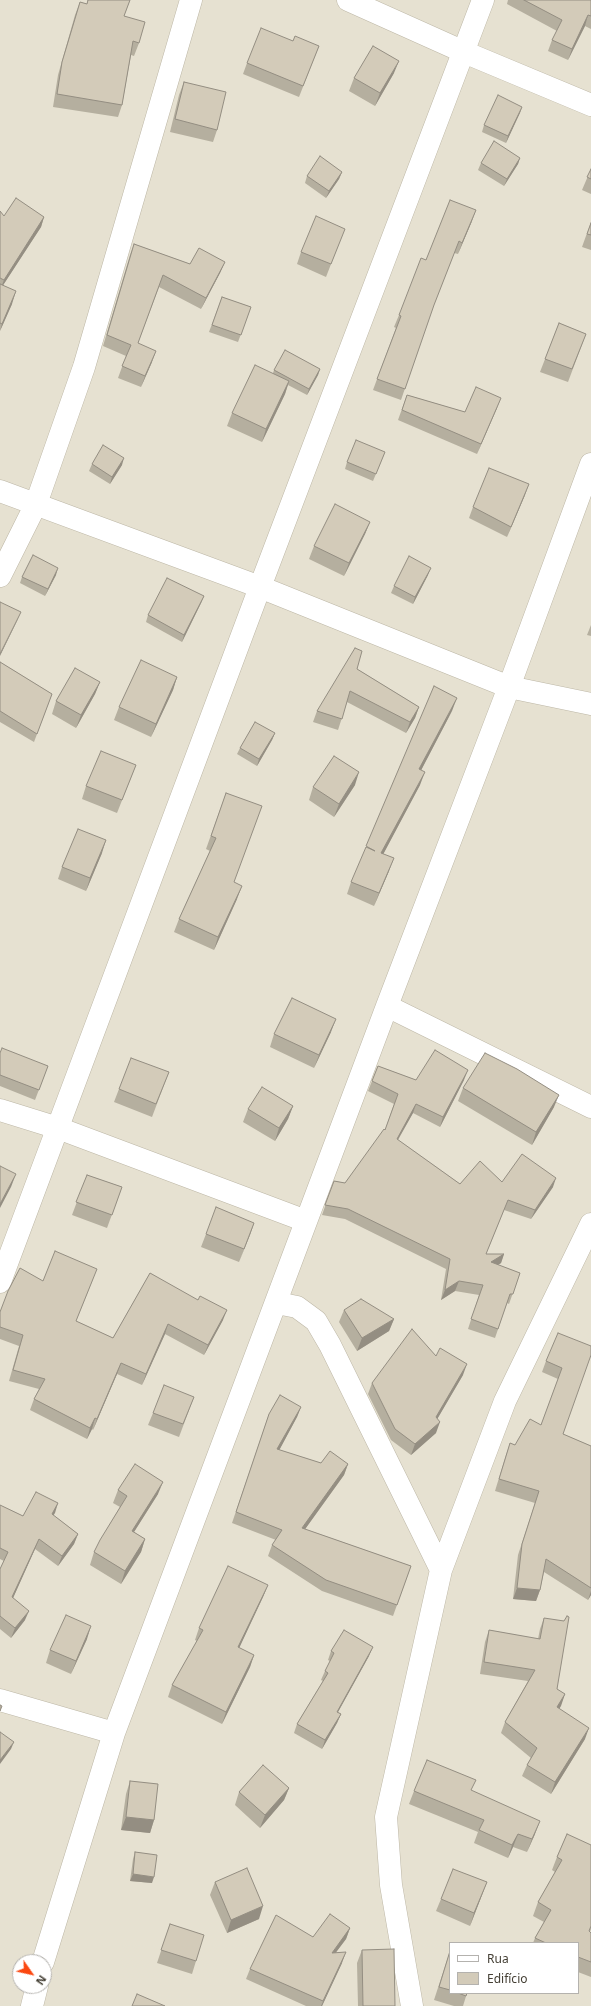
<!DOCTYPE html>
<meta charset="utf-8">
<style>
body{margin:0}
#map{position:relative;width:591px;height:2006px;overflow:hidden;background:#f2efe3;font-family:"Noto Sans",sans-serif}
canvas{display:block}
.legend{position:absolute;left:449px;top:1942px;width:130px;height:52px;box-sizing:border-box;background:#fff;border:1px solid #b4b2ae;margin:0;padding:5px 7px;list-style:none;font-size:12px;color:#443f34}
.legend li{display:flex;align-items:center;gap:8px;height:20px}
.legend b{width:20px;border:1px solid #b4b2ae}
.north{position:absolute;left:12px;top:1954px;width:40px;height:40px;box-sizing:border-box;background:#fff;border:1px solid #b4b2ae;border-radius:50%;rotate:124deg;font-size:11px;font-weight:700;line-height:16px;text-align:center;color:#443f34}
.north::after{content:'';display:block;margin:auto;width:14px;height:18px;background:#fb4811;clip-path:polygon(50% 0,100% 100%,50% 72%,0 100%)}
</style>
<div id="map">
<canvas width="591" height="2006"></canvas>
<ul class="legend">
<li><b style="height:5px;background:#fff"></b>Rua</li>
<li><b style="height:11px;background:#d3cbb9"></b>Edifício</li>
</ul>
<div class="north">N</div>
</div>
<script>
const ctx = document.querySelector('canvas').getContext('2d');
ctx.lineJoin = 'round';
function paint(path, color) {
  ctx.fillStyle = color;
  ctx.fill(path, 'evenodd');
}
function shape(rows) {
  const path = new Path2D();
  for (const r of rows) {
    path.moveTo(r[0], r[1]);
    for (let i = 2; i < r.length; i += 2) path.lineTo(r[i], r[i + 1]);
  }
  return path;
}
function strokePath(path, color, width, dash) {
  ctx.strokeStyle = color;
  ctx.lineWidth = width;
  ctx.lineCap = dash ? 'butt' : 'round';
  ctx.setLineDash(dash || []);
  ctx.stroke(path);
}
const residential = shape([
 [0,0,591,0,591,2006,0,2006],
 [450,1943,578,1943,578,1993,450,1993],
 [20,1962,44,1962,44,1986,20,1986]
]);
const minor = shape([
 [348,0,464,52,591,105],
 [0,491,260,587,509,687,591,704],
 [0,576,36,504,84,367,191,0],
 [387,1006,591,1107],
 [0,1110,58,1128,306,1221],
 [0,1282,260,587,483,0],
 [277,1303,297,1307,316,1321,330,1345,441,1570],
 [0,1700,114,1733],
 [43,1962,114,1733,387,1006,509,687,591,464],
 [32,2006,37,1986],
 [412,2006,391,1885,386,1817,441,1570,505,1401,591,1224]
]);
const wall = shape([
 [88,0,130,0,124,16,139,43,134,56,131,55,122,105,118,117,53,107,58,75,75,15,80,2,87,4],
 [508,0,591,0,591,29,585,26,568,60,548,51,552,40,557,31,507,4],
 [293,41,319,46,299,97,243,74,247,63],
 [394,73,375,106,349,91,354,78],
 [184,82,217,130,213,142,170,132,179,95],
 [522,107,506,143,482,132,484,125],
 [520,158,518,164,504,186,478,170,481,163],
 [591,169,591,194,582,190],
 [342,172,339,179,326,198,305,183,307,176],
 [0,211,4,216,44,217,41,227,3,285,12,304,0,331],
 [472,221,458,254,454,253,431,312,401,400,373,390,396,328,394,327,399,315,426,260],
 [591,222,591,250,582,247],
 [340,241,326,277,297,264,301,252],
 [134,244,190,264,225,262,220,273,201,309,159,287,138,343,152,362,141,387,118,378,126,356,103,346,130,255],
 [222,297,251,307,238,342,209,332],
 [559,323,586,334,568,382,540,372],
 [320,369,318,375,307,395,288,385,285,394,262,442,227,426,232,413,273,373,274,370],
 [407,395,465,412,497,408,477,454,398,420],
 [385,452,373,481,345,469,347,462],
 [92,464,122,465,110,484,89,471],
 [525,495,507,537,469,518,473,507],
 [370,522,365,534,344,576,309,559,314,546],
 [56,575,45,596,20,583,22,577],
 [428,575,413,604,391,593,394,586],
 [204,596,201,603,182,642,146,622,148,615],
 [591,625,591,636,587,635],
 [0,662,52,694,34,742,0,722],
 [357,669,419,707,415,718,406,733,347,702,338,730,313,722,317,711],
 [177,677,173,690,151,737,114,720,119,707],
 [100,682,95,694,76,728,52,714,56,701],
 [452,711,421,770,420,785,383,854,389,871,374,906,347,894,351,882],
 [275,733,272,740,257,766,237,754,240,748],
 [136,765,117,813,82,799,86,786],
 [355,785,334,817,309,800,313,787],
 [226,793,234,882,237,899,214,950,174,932,179,919,210,851,206,849],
 [102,853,86,891,58,879,62,867],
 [331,1032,314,1068,270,1047,274,1034],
 [0,1053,48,1066,35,1100,0,1086],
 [378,1066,416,1080,464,1080,440,1127,413,1113,398,1140,460,1184,502,1182,553,1187,531,1219,504,1210,486,1254,504,1254,501,1263,498,1265,520,1273,509,1304,507,1303,495,1338,468,1329,479,1295,455,1291,441,1300,446,1269,345,1219,322,1215,334,1181,345,1183,385,1130,394,1104,368,1091],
 [169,1072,152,1117,114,1102,119,1089],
 [463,1088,554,1107,532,1145,458,1101],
 [293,1106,288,1119,275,1141,243,1122,248,1109],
 [87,1175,122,1187,107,1228,72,1215],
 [254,1223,239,1262,201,1247,206,1234],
 [150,1273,223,1320,204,1355,165,1334,142,1385,117,1374,93,1430,92,1429,87,1439,30,1410,34,1399,39,1389,9,1381,19,1346,0,1339,0,1312,43,1281,93,1279,76,1321,113,1338],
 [344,1310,394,1319,389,1331,357,1351,339,1322],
 [591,1346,563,1434,591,1446,591,1595,588,1600,544,1572,540,1590,536,1601,513,1599,518,1555,535,1503,495,1491,506,1455,510,1443,515,1445,541,1425,558,1379,542,1372,546,1361],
 [436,1356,463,1375,437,1419,436,1433,411,1455,391,1440,368,1394,372,1383],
 [194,1397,179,1437,148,1425,153,1413],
 [301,1407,297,1417,279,1450,321,1463,348,1464,344,1475,305,1529,411,1566,393,1616,322,1591,268,1556,272,1545,276,1540,232,1523,269,1414],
 [118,1490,158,1494,134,1532,145,1539,141,1552,121,1584,90,1565,94,1552,120,1507,113,1503],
 [58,1503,53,1515,78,1534,74,1544,58,1566,35,1549,13,1598,25,1620,11,1638,0,1629,0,1569,4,1561,0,1559,0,1505,23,1516],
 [268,1585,263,1597,239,1648,254,1655,250,1667,222,1724,168,1697,172,1685,197,1641,195,1640,199,1628],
 [544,1618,557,1689,565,1694,559,1709,585,1739,551,1794,522,1776,527,1765,531,1758,501,1733,505,1722,528,1681,480,1674,485,1642,489,1630,538,1639,540,1629],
 [87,1639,71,1674,46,1663,50,1650],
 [331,1651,369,1656,338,1712,341,1714,337,1723,322,1749,294,1733,297,1724,323,1681,321,1680,325,1671,330,1661,328,1660],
 [130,1781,154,1820,150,1833,121,1830,126,1794],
 [289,1788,284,1800,260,1828,235,1805,239,1792],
 [414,1791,472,1791,535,1834,527,1852,513,1847,508,1858,474,1843,478,1832,409,1804],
 [567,1834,591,1929,590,1932,591,1933,591,1977,578,1972,578,1943,533,1943,535,1938,544,1922,533,1916,538,1902,555,1872,552,1870,557,1857],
 [135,1852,152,1883,130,1881,133,1859],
 [215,1882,259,1919,227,1933,210,1895],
 [487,1882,470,1926,436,1911,441,1899],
 [170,1924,196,1961,192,1974,157,1963],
 [350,1928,346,1939,336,1952,342,1963,322,2006,306,2006,246,1979,250,1969,313,1937],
 [362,1950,395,2006,358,2006,357,1963],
 [450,1951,450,1993,467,1993,463,2006,454,2006,434,2000]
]);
const shadedWall = shape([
 [588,15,585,26,568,60,572,49],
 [399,61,394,73,375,106,380,93],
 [522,107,520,113,506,143,508,136],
 [520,158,518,164,504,186,507,179],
 [342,172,339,179,326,198,329,191],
 [476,210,472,221,458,254,462,243],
 [44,217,41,227,0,290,4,280],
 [225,262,220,273,201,309,206,298],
 [16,291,12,304,0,331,2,324],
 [156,351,152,362,141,387,145,376],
 [320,369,318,375,307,395,309,389],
 [289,381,285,394,262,442,266,429],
 [501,398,497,408,477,454,481,444],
 [124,458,122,465,110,484,112,477],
 [529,484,525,495,507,537,511,527],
 [370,522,365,534,344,576,349,563],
 [58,568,56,575,45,596,48,589],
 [431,568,428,575,413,604,415,597],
 [204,596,201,603,182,642,184,635],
 [21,612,17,621,0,656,0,654],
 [177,677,173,690,151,737,156,724],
 [100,682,95,694,76,728,81,715],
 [457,698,452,711,415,782,419,769],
 [419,707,415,718,406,733,410,722],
 [275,733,272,740,257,766,259,759],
 [359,772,355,785,334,817,339,804],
 [425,772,420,785,377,866,381,853],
 [106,840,102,853,86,891,90,878],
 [394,858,389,871,374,906,379,893],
 [242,886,237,899,214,950,218,937],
 [336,1019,331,1032,314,1068,319,1055],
 [468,1070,464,1080,440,1127,443,1117],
 [559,1095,554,1107,532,1145,536,1132],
 [416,1104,413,1113,393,1148,397,1139],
 [293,1106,288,1119,275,1141,279,1128],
 [16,1174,11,1187,0,1208,0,1204],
 [556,1178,553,1187,531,1219,535,1210],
 [254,1223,250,1235,239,1262],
 [504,1254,501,1263,487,1272,491,1262],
 [459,1281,455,1291,441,1300,445,1290],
 [227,1310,223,1320,204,1355,208,1345],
 [394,1319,389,1331,357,1351,362,1338],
 [168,1324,165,1334,142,1385,146,1374],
 [121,1363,117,1374,93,1430,97,1419],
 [467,1364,463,1375,432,1428,436,1417],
 [301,1407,297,1417,274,1460,277,1449],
 [95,1418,92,1429,87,1439,90,1428],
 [440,1422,436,1433,411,1455,415,1444],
 [348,1464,344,1475,298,1539,302,1528],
 [163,1482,158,1494,127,1543,132,1531],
 [58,1503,55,1513,48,1524,52,1514],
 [78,1534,74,1544,58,1566,62,1556],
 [39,1539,35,1549,9,1607,12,1597],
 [145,1539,141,1552,121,1584,125,1571],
 [268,1585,263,1597,234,1659,238,1647],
 [517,1588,540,1590,536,1601,513,1599],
 [591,1591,591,1595,588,1600],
 [29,1611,25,1620,11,1638,15,1628],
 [91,1626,87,1639,71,1674,76,1661],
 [373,1647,369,1656,333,1721,337,1712],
 [254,1655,250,1667,222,1724,226,1712],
 [565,1694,561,1706,553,1719,557,1707],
 [341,1714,337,1723,322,1749,325,1740],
 [589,1728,585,1739,551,1794,555,1782],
 [14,1742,11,1749,0,1764,0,1760],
 [289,1788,284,1800,260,1828,265,1815],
 [126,1817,154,1820,150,1833,121,1830],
 [540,1821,535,1834,527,1852,532,1839],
 [518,1834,513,1847,508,1858,512,1845],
 [133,1874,154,1877,152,1883,130,1881],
 [487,1882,482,1895,470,1926,474,1913],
 [263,1906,259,1919,227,1933,231,1920],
 [350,1928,346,1939,328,1963,332,1953],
 [346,1952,342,1963,322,2006,321,2006]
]);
const building = shape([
 [88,0,130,0,124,16,145,22,139,43,133,41,122,105,57,94,62,62,80,2,87,4,88,0],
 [524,0,591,0,591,16,588,15,572,49,552,40,562,20,524,0],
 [261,28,293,41,295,36,319,46,303,86,247,63,261,28],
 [373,46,399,61,380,93,354,78,373,46],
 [184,82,226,92,217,130,175,119,184,82],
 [498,95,522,107,508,136,484,125,498,95],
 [494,141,520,158,507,179,481,163,494,141],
 [320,156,342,172,329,191,307,176,320,156],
 [591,169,591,179,587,177,591,169],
 [16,198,44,217,4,280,0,278,0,211,4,216,16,198],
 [450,200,476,210,462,243,459,241,434,305,405,389,377,379,401,316,399,315,421,258,426,260,450,200],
 [316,216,345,229,331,264,301,252,316,216],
 [591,223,591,235,587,234,591,223],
 [134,244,190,264,199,248,225,262,206,298,163,275,138,343,156,351,145,376,122,366,131,345,107,335,134,244],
 [0,284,16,291,2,324,0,323,0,284],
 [222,297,251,307,241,335,212,325,222,297],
 [559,323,586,334,572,369,545,359,559,323],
 [285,350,320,369,309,389,274,370,285,350],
 [255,365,289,381,266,429,232,413,255,365],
 [476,387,501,398,481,444,402,410,407,395,465,412,476,387],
 [356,440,385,452,376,474,347,462,356,440],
 [103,445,124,458,112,477,92,464,103,445],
 [489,468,529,484,511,527,473,507,489,468],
 [335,504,370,522,349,563,314,546,335,504],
 [33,555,58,568,48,589,22,577,33,555],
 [409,556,431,568,415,597,394,586,409,556],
 [167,578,204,596,184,635,148,615,167,578],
 [0,602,21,612,0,654,0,602],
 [355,648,362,651,357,669,419,707,410,722,350,691,342,719,317,711,355,648],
 [141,660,177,677,156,724,119,707,141,660],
 [0,662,52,694,37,734,0,711,0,662],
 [75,668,100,682,81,715,56,701,75,668],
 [434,686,457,698,419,769,425,772,381,853,394,858,379,893,351,882,366,847,375,851,366,846,434,686],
 [255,722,275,733,259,759,240,748,255,722],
 [101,751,136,765,122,800,86,786,101,751],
 [334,756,359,772,339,804,313,787,334,756],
 [226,793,262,806,234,882,242,886,218,937,179,919,216,838,211,836,226,793],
 [78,829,106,840,90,878,62,867,78,829],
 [292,998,336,1019,319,1055,274,1034,292,998],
 [2,1048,48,1066,39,1090,0,1075,0,1053,2,1048],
 [435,1050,468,1070,443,1117,416,1104,397,1139,460,1184,480,1161,502,1182,522,1154,556,1178,535,1210,508,1200,486,1254,504,1254,491,1262,520,1273,513,1294,510,1294,498,1329,471,1319,483,1285,459,1281,445,1290,450,1259,348,1209,325,1205,334,1181,345,1183,384,1129,385,1130,398,1094,372,1081,378,1066,416,1080,435,1050],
 [485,1053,517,1069,559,1095,536,1132,463,1088,485,1053],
 [131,1058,169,1072,156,1104,119,1089,131,1058],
 [262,1087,293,1106,279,1128,248,1109,262,1087],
 [0,1166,16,1174,0,1204,0,1166],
 [87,1175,122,1187,112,1215,76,1202,87,1175],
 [216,1207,254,1223,244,1249,206,1234,216,1207],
 [55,1251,97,1269,76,1321,113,1338,150,1273,198,1300,200,1296,227,1310,208,1345,168,1324,146,1374,121,1363,97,1419,95,1418,90,1428,34,1399,45,1379,13,1370,23,1335,0,1327,0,1312,8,1291,20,1268,43,1281,55,1251],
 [361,1299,394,1319,362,1338,344,1310,361,1299],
 [412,1329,436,1356,440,1348,467,1364,436,1417,440,1422,415,1444,395,1429,372,1383,412,1329],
 [558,1333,591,1346,591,1355,563,1434,591,1446,591,1588,546,1559,540,1590,517,1588,522,1544,539,1491,499,1479,510,1443,515,1445,530,1419,541,1425,562,1368,546,1361,558,1333],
 [164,1385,194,1397,183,1424,153,1413,164,1385],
 [280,1395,301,1407,277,1449,321,1463,330,1451,348,1464,302,1528,411,1566,397,1605,326,1580,272,1545,282,1530,236,1512,269,1414,280,1395],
 [135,1464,163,1482,132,1531,145,1539,125,1571,94,1552,100,1540,127,1496,118,1490,135,1464],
 [36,1492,58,1503,52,1514,78,1534,62,1556,39,1539,12,1597,29,1611,15,1628,0,1616,0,1569,8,1552,0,1548,0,1505,23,1516,36,1492],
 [228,1566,268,1585,238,1647,254,1655,226,1712,172,1685,203,1630,199,1628,228,1566],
 [66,1615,91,1626,76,1661,50,1650,66,1615],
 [567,1616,569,1617,557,1689,565,1694,557,1707,589,1728,555,1782,527,1765,537,1748,505,1722,535,1670,484,1662,489,1630,540,1639,544,1618,564,1621,567,1616],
 [344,1630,373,1647,337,1712,341,1714,325,1740,297,1724,328,1673,325,1671,334,1653,331,1651,344,1630],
 [0,1705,2,1706,0,1711,0,1705],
 [0,1732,14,1742,0,1760,0,1732],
 [427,1760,476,1780,471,1790,540,1821,532,1839,518,1834,512,1845,479,1830,484,1820,414,1791,427,1760],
 [263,1765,289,1788,265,1815,239,1792,263,1765],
 [130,1781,158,1784,154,1820,126,1817,130,1781],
 [567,1834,591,1845,591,1926,589,1931,591,1933,591,1962,578,1957,578,1943,546,1943,535,1938,551,1910,538,1902,562,1860,557,1857,567,1834],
 [135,1852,157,1855,154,1877,133,1874,135,1852],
 [247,1868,263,1906,231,1920,215,1882,247,1868],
 [453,1869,487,1882,474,1913,441,1899,453,1869],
 [330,1914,350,1928,332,1953,346,1952,323,2001,250,1969,276,1915,313,1937,330,1914],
 [170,1924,204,1935,196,1961,161,1950,170,1924],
 [394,1949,395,2006,363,2006,362,1950,394,1949],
 [450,1951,450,1990,439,1987,450,1951],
 [458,1993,467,1993,466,1996,458,1993],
 [137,1994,165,2006,132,2006,137,1994]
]);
paint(residential, '#e6e1d1');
strokePath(minor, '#bdb7a6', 23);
strokePath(minor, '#fff', 22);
paint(wall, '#b5af9f');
paint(shadedWall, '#948e82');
paint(building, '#d3cbb9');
strokePath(building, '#948e82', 1);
</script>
